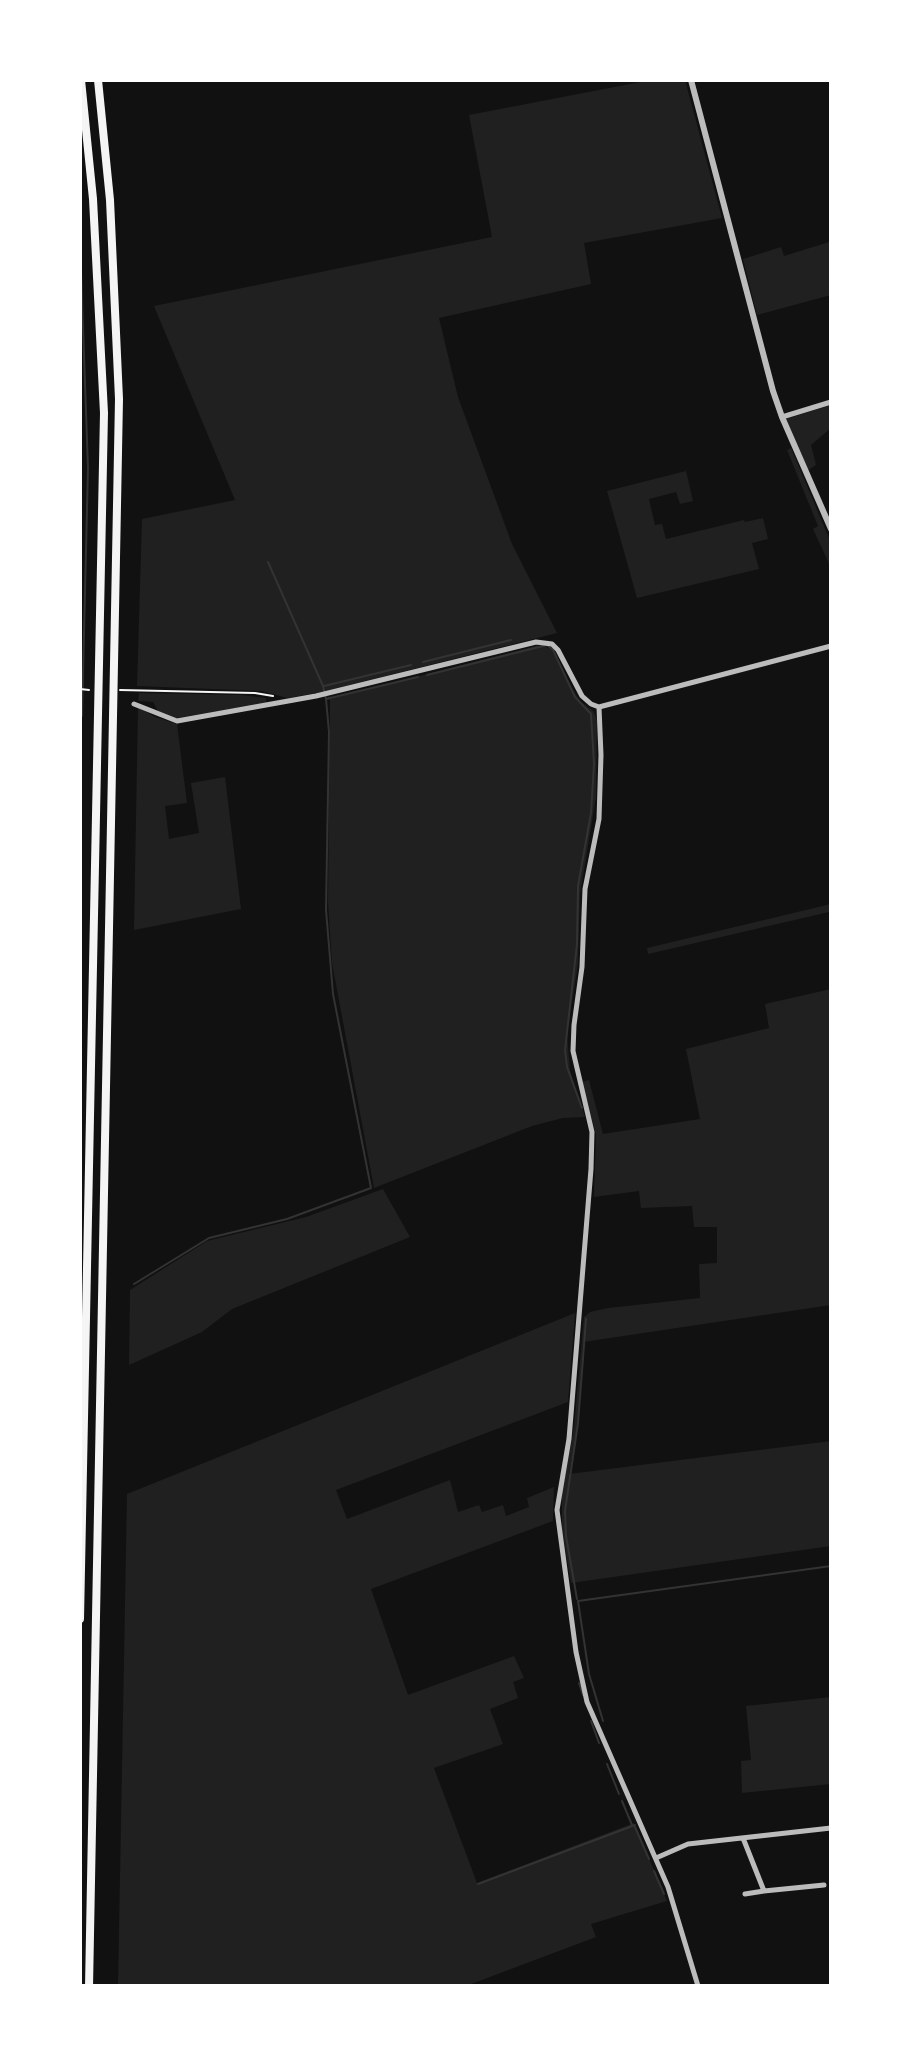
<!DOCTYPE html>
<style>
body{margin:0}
#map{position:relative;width:911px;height:2066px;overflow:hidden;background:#111;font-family:"Open Sans",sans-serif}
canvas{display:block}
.frame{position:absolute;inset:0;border:82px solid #fff;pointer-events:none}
</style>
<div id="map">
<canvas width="911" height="2066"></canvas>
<div class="frame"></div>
</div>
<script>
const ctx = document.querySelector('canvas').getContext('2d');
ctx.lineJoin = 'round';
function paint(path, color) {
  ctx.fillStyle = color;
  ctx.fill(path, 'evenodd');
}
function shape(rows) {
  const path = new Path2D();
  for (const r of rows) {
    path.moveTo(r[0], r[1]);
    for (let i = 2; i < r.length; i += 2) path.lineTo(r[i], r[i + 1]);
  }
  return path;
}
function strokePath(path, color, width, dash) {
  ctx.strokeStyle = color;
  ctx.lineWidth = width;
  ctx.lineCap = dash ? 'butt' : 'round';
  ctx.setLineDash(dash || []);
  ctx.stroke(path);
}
const green = shape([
 [651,80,685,80,722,218,584,243,591,284,439,318,458,397,512,544,557,633,317,693,287,698,262,691,137,686,142,519,235,500,154,306,492,237,469,115],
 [829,242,831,295,757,315,743,259,781,247,784,256],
 [831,405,831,428,811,445,816,465,807,471,786,419],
 [791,448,831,543,831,568,813,529,818,526,787,450],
 [686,471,693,501,680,504,676,492,649,499,655,525,662,524,666,539,744,520,745,522,763,518,768,539,752,543,759,569,637,598,607,491],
 [536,646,544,646,552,650,571,687,581,702,593,711,597,720,596,797,580,894,578,964,567,1033,570,1071,585,1117,563,1118,532,1126,374,1188,332,963,328,902,330,699],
 [139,693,241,695,266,698,266,703,177,718,158,711,153,702,138,701],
 [138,707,155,717,177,724,187,803,165,806,169,839,199,833,191,783,225,777,241,909,134,930],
 [831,904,831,917,829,912,648,954,647,948],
 [831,989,831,1305,583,1342,578,1427,569,1474,831,1441,831,1546,571,1583,562,1529,562,1492,574,1427,584,1317,590,1312,608,1308,700,1298,699,1264,717,1263,717,1227,694,1227,692,1206,641,1208,639,1191,594,1197,596,1135,582,1082,589,1080,603,1134,700,1119,686,1049,769,1028,765,1004],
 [383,1189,410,1237,232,1309,202,1332,129,1365,130,1290,207,1241,306,1217],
 [575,1313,568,1402,336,1490,347,1519,450,1480,458,1512,479,1505,482,1512,503,1505,506,1516,529,1507,527,1498,554,1487,553,1521,371,1589,408,1695,514,1656,524,1678,513,1682,518,1698,490,1709,503,1744,434,1768,477,1883,634,1823,667,1901,591,1924,596,1937,466,1986,118,1986,127,1494],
 [831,1697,831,1784,742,1793,741,1761,751,1760,746,1706]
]);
const stream = shape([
 [80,242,88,468,82,716],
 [423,662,511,640],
 [427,675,547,645,553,650,575,697,591,714,594,764,591,813,578,886,577,944,565,1050,567,1067,582,1108],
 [324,686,411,665],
 [326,699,418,677],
 [134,1284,209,1238,287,1219,371,1188,333,994,326,910,329,732,326,699,323,686,268,562],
 [577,1599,566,1536,565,1511,578,1423,586,1319],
 [579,1683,583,1695],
 [591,1721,599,1743],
 [603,1721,589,1674,578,1601,831,1566],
 [607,1764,619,1794],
 [622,1801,632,1825],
 [635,1827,649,1859],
 [654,1871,664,1894],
 [478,1884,635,1825]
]);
const path = shape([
 [80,689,89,690],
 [120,690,255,693,273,696]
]);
const minor = shape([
 [782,417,831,402],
 [134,704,177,721,316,696,536,642,552,644,558,650,582,696,591,704,599,707],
 [599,707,601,755,599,819,585,889,582,967,574,1025,573,1051,592,1132,591,1169,569,1439,557,1510,576,1652,587,1702,668,1887,698,1986],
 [599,707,831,646],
 [743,1838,764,1891,745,1894],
 [656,1858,688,1844,831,1828],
 [764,1891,824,1885]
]);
const tertiary = shape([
 [691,80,773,391,782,417,831,529]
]);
const trunk = shape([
 [80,1619,104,413,93,199,81,80],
 [89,1986,119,399,110,200,98,80]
]);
paint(green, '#202020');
strokePath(stream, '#333', 2);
strokePath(path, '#f5f5f5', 2);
strokePath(minor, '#bcbcbc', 5);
strokePath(tertiary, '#bcbcbc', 6);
strokePath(trunk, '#f5f5f5', 8);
</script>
